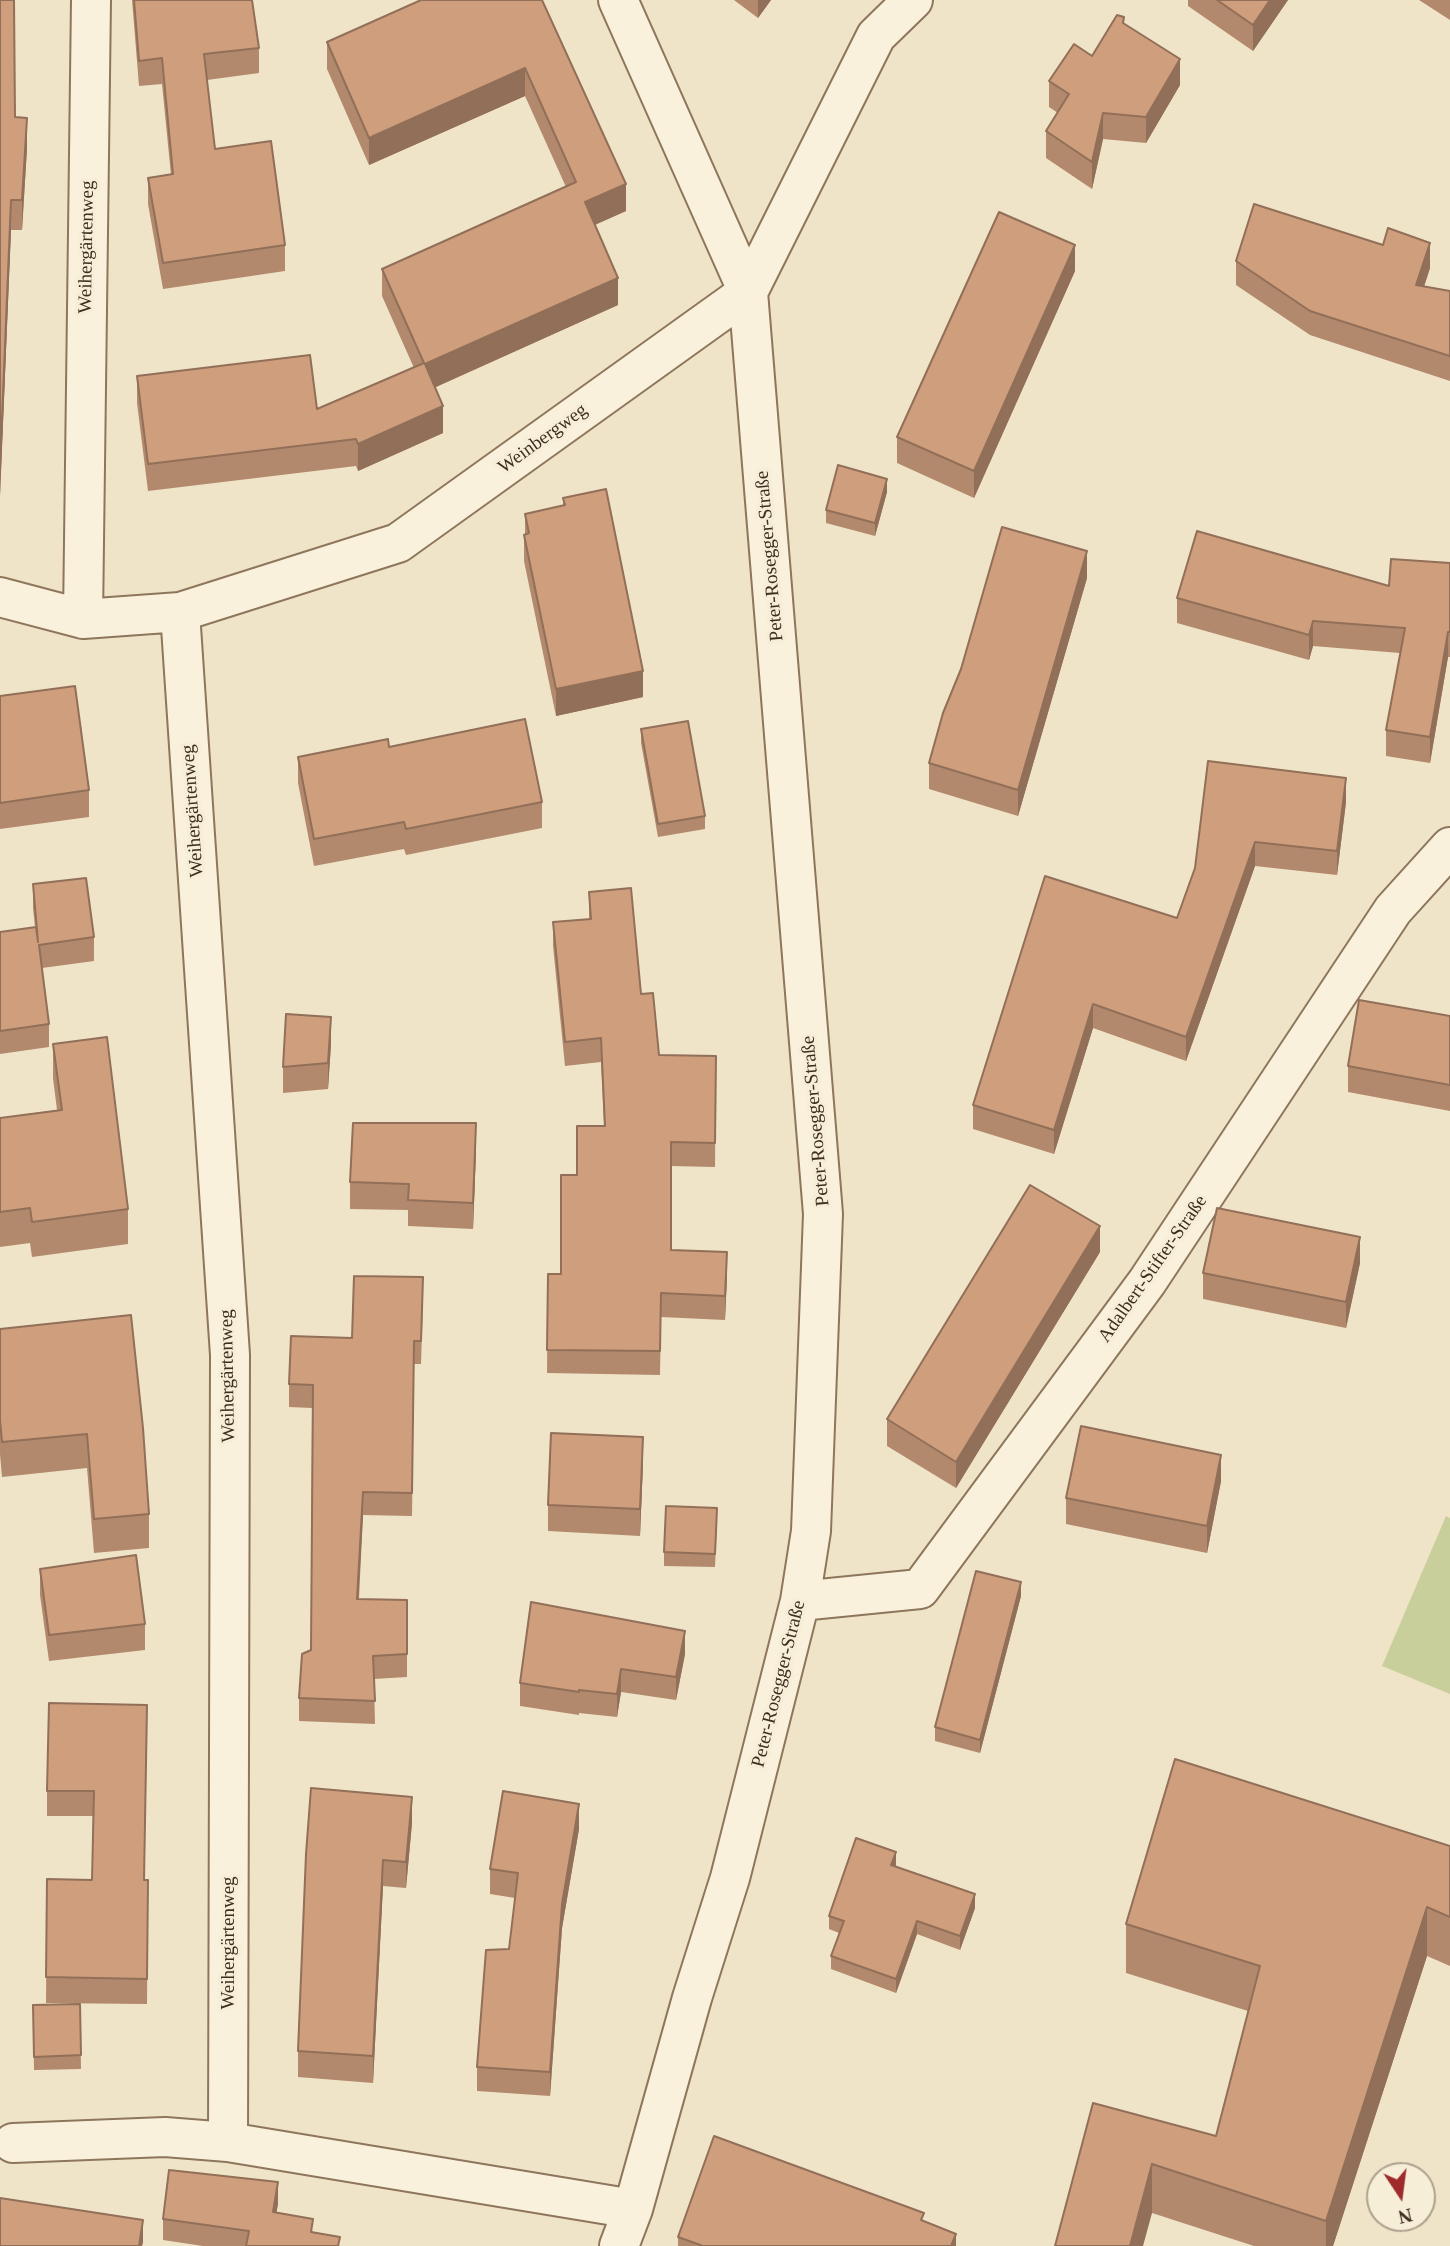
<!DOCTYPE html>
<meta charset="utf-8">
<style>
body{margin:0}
#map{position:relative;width:1450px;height:2246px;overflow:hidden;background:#f0e4c8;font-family:Georgia,serif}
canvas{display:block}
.north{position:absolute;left:1366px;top:2162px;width:70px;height:70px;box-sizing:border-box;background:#f7eed8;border:2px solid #ada18e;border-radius:50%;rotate:167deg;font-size:19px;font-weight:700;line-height:28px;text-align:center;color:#3d2e20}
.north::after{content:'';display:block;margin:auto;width:24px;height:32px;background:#9e2a2b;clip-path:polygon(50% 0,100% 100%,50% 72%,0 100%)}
</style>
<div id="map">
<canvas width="1450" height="2246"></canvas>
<div class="north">N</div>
</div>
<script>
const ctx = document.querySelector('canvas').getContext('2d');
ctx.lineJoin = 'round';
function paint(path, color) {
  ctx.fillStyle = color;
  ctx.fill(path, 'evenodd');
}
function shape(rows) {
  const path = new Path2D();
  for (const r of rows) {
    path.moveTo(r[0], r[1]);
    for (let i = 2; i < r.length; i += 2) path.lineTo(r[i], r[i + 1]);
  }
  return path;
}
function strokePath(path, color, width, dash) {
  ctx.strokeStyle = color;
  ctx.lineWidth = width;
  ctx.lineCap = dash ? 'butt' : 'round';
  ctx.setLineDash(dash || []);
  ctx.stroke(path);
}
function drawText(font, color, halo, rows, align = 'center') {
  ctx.font = font + ' Georgia,serif';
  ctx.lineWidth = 7;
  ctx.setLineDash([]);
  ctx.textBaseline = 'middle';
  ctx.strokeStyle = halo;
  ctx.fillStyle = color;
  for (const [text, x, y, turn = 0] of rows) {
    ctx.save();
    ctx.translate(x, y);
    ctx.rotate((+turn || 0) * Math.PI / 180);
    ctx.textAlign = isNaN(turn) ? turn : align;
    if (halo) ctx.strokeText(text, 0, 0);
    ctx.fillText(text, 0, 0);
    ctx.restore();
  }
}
const green = shape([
 [1446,1516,1450,1518,1450,1694,1382,1666]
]);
const minor = shape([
 [618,0,748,292,823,1214,811,1531,800,1601,730,1878,692,1998,633,2209,619,2246],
 [0,597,83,619,180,612,398,543,748,292,876,36,913,0],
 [180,612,230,1355,228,2142,633,2209],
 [83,619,91,0],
 [800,1601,920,1589,1147,1282,1393,910,1450,847],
 [13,2143,165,2137,228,2142]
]);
const wall = shape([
 [0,0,15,117,27,148,22,230,11,230,0,496],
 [132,0,252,0,259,48,259,73,207,80,215,149,285,245,285,271,163,289,148,204,148,178,171,175,162,84,139,86],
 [542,0,626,211,595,225,618,305,435,387,443,433,358,471,356,466,148,491,137,403,137,376,317,409,414,368,382,296,382,269,566,187,525,96,369,165,327,69,327,42],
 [734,0,771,0,758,18],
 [1188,0,1288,0,1253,51,1188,6],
 [1419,0,1450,0,1450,20],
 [1124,24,1180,85,1146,143,1103,139,1092,189,1046,158,1046,131,1058,113,1049,107,1049,81,1092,56],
 [1236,261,1430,268,1424,287,1450,291,1450,381,1310,335,1236,285],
 [1075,271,974,498,897,463,897,437],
 [887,492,875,536,826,523,826,510],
 [563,498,643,697,556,716,524,561,524,535,525,534,525,514,563,506],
 [1450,563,1450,657,1448,657,1430,763,1386,756,1386,730,1400,653,1313,646,1309,660,1177,623,1177,598,1389,586],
 [1087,578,1018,816,929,789,929,763],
 [0,696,89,790,89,817,0,829],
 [641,729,705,816,705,829,658,837,641,743],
 [389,747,542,802,542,828,406,855,404,849,314,866,298,783,298,757],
 [1346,802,1337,875,1255,866,1186,1061,1093,1028,1054,1154,973,1129,973,1105,1177,918,1195,868],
 [33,884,94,937,94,961,42,968,49,1024,49,1047,0,1054,0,932,35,927,33,908],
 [589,892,641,994,659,1055,716,1056,715,1167,671,1166,671,1250,727,1276,725,1320,661,1317,660,1375,547,1373,548,1274,561,1274,577,1175,604,1126,601,1062,565,1066,553,946,553,922,589,919],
 [1450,1016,1450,1111,1348,1092,1348,1066],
 [53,1044,128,1209,128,1244,32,1257,30,1243,0,1247,0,1118,57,1110,53,1078],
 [331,1044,328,1089,283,1093,283,1067],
 [476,1150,473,1229,408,1226,408,1210,350,1209,350,1182],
 [1100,1252,956,1488,887,1446,887,1419],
 [1360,1263,1346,1328,1203,1299,1203,1273],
 [423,1300,421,1364,414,1364,412,1516,363,1515,359,1599,407,1600,407,1677,374,1679,375,1724,299,1721,299,1698,311,1650,312,1408,289,1407,289,1384,352,1338],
 [131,1315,149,1514,149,1548,94,1553,87,1468,2,1477,0,1454,0,1329],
 [643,1463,640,1536,548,1531,548,1505],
 [1221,1481,1207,1553,1066,1524,1066,1498],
 [717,1522,715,1567,664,1566,664,1552],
 [40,1569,145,1624,145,1650,49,1661,40,1595],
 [1021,1596,980,1753,935,1741,935,1727],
 [685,1654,676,1700,621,1692,617,1717,579,1713,579,1715,520,1706,520,1683],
 [147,1730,144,1880,148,1880,147,2004,46,2003,47,1879,92,1880,93,1816,47,1816,47,1791],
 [412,1823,406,1888,383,1886,373,2083,298,2077,298,2051,306,1854],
 [579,1829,562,1928,550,2096,477,2091,477,2067,509,1949,515,1898,490,1894,490,1869],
 [1450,1846,1450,1966,1427,1956,1333,2246,1254,2246,1152,2213,1093,2103,1216,2136,1248,2011,1126,1973,1126,1924],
 [896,1866,975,1908,960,1950,917,1934,896,1993,831,1969,831,1956,839,1933,829,1929,829,1916],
 [80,2004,81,2069,34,2070,33,2005],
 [278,2204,276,2212,340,2246,203,2246,163,2240,163,2219],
 [924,2221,956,2246,678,2246,678,2237]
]);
const shadedWall = shape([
 [758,0,771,0,758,18],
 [1270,0,1288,0,1253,51,1253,25],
 [1180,59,1180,85,1146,143,1146,117],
 [525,68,525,96,369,165,369,138],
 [1103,113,1103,139,1092,189,1092,162],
 [27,118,27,148,22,230,22,200],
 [626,184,626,211,585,229,585,202],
 [11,200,11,230,0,496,0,467],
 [1430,243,1430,268,1416,310,1416,285],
 [1075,245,1075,271,974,498,974,471],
 [618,278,618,305,425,392,425,364],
 [443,406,443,433,358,471,358,444],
 [887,479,887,492,875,536,875,523],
 [1087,551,1087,578,1018,816,1018,790],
 [1313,621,1313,646,1309,660,1309,635],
 [1448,632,1448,657,1430,763,1430,737],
 [643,671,643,697,556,716,556,689],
 [1346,778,1346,802,1337,875,1337,851],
 [1255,842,1255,866,1186,1061,1186,1037],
 [1093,1004,1093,1028,1054,1154,1054,1130],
 [331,1017,331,1044,328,1089,328,1063],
 [476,1123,476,1150,473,1229,473,1203],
 [1100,1226,1100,1252,956,1488,956,1462],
 [1360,1237,1360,1263,1346,1328,1346,1302],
 [727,1252,727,1276,725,1320,725,1296],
 [643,1437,643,1463,640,1536,640,1509],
 [1221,1455,1221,1481,1207,1553,1207,1526],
 [363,1492,363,1515,357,1622,357,1599],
 [1021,1582,1021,1596,980,1753,980,1740],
 [685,1631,685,1654,676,1700,676,1677],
 [621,1669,621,1692,617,1717,617,1694],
 [412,1797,412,1823,406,1888,406,1862],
 [579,1804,579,1829,562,1928,550,2096,550,2072,562,1904],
 [896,1852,896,1866,891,1865],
 [383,1860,383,1886,373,2083,373,2056],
 [975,1894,975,1908,960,1950,960,1936],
 [1427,1907,1427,1956,1333,2246,1326,2246,1326,2221],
 [917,1921,917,1934,896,1993,896,1979],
 [1152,2164,1152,2213,1143,2246,1130,2246],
 [278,2182,278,2204,273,2233,273,2212],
 [143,2220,143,2243,142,2246,139,2246],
 [956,2234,956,2246,951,2246]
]);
const building = shape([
 [0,0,14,0,15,117,27,118,22,200,11,200,0,467,0,0],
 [134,0,252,0,259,48,204,54,215,149,271,141,285,245,163,263,148,178,173,174,162,58,139,61,134,0],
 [421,0,542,0,626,184,585,202,618,278,425,364,443,406,358,444,356,439,148,464,137,376,310,355,317,409,424,363,382,269,576,182,525,68,369,138,327,42,421,0],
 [1217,0,1270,0,1253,25,1217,0],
 [1117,15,1124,17,1123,23,1180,59,1146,117,1103,113,1092,162,1046,131,1069,94,1049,81,1074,44,1092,56,1117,15],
 [1254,204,1383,245,1388,228,1430,243,1416,285,1450,291,1450,356,1310,311,1236,261,1254,204],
 [999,212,1075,245,974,471,897,437,999,212],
 [838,465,887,479,875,523,826,510,838,465],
 [606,489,643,671,556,689,524,535,529,533,525,514,565,505,563,498,606,489],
 [1002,527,1087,551,1018,790,929,763,943,713,961,669,1002,527],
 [1197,531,1389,586,1391,559,1450,563,1450,632,1448,632,1430,737,1386,730,1405,628,1313,621,1309,635,1177,598,1197,531],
 [75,686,89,790,0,803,0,696,75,686],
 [525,719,542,802,406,829,404,822,314,839,298,757,388,739,389,747,525,719],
 [688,721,705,816,658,824,641,729,688,721],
 [1208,761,1346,778,1337,851,1255,842,1186,1037,1093,1004,1054,1130,973,1105,1045,876,1177,918,1195,868,1208,761],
 [86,878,94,937,39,945,49,1024,0,1031,0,932,36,927,38,942,33,884,86,878],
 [631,888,641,994,653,993,659,1055,716,1056,715,1143,671,1142,671,1250,727,1252,725,1296,661,1293,660,1351,547,1350,548,1274,561,1274,561,1175,577,1175,577,1126,605,1126,601,1038,565,1042,553,922,591,919,589,892,631,888],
 [1359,1000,1450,1016,1450,1085,1348,1066,1359,1000],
 [286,1014,331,1017,328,1063,283,1067,286,1014],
 [107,1037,128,1209,32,1222,30,1208,0,1212,0,1118,62,1110,53,1044,107,1037],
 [353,1123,476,1123,473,1203,408,1200,409,1184,350,1182,353,1123],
 [1030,1185,1100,1226,956,1462,887,1419,1030,1185],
 [1217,1208,1360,1237,1346,1302,1203,1273,1217,1208],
 [354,1276,423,1277,421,1341,414,1341,412,1493,363,1492,357,1599,407,1600,407,1654,373,1656,375,1701,299,1698,302,1654,311,1650,313,1385,289,1384,291,1336,352,1338,354,1276],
 [131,1315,143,1428,149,1514,94,1519,87,1434,2,1442,0,1420,0,1329,131,1315],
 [1081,1426,1221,1455,1207,1526,1066,1498,1081,1426],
 [551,1433,643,1437,640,1509,548,1505,551,1433],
 [666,1506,717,1508,715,1554,664,1552,666,1506],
 [136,1555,145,1624,49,1635,40,1569,136,1555],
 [976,1571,1021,1582,980,1740,935,1727,976,1571],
 [531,1602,685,1631,676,1677,621,1669,617,1694,579,1690,579,1692,520,1683,531,1602],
 [49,1703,147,1705,144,1880,148,1880,147,1979,46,1977,47,1879,92,1880,94,1791,47,1791,49,1703],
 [1175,1759,1450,1846,1450,1917,1427,1907,1326,2221,1152,2164,1130,2246,1055,2246,1093,2103,1216,2136,1260,1966,1126,1924,1175,1759],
 [311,1788,412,1797,406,1862,383,1860,373,2056,298,2051,306,1854,311,1788],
 [503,1791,579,1804,562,1904,550,2072,477,2067,486,1950,509,1949,518,1873,490,1869,503,1791],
 [856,1838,896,1852,891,1865,975,1894,960,1936,917,1921,896,1979,831,1956,844,1921,829,1916,856,1838],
 [80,2004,81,2055,34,2057,33,2005,80,2004],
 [714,2136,924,2213,921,2220,956,2234,951,2246,703,2246,678,2237,714,2136],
 [169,2170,278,2182,273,2212,313,2219,311,2232,340,2237,338,2246,246,2246,249,2231,163,2219,169,2170],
 [0,2198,143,2220,139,2246,0,2246,0,2198]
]);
const streetNames = [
 ["Weihergärtenweg",87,247,-89],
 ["Weinbergweg",543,439,-36],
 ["Peter-Rosegger-Straße",770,556,-95],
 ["Weihergärtenweg",193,811,-94],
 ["Peter-Rosegger-Straße",816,1121,-95],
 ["Adalbert-Stifter-Straße",1153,1269,-55],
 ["Weihergärtenweg",228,1376,-91],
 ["Peter-Rosegger-Straße",779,1684,-76],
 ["Weihergärtenweg",229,1943,-90]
];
paint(green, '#c9cf9b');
strokePath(minor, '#8d765c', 42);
strokePath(minor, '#faf1dc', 38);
paint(wall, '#b2896c');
paint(shadedWall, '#916f58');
paint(building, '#cf9f7d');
strokePath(building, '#916f58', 2);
drawText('19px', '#3d2e20', '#f7eed8', streetNames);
</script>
